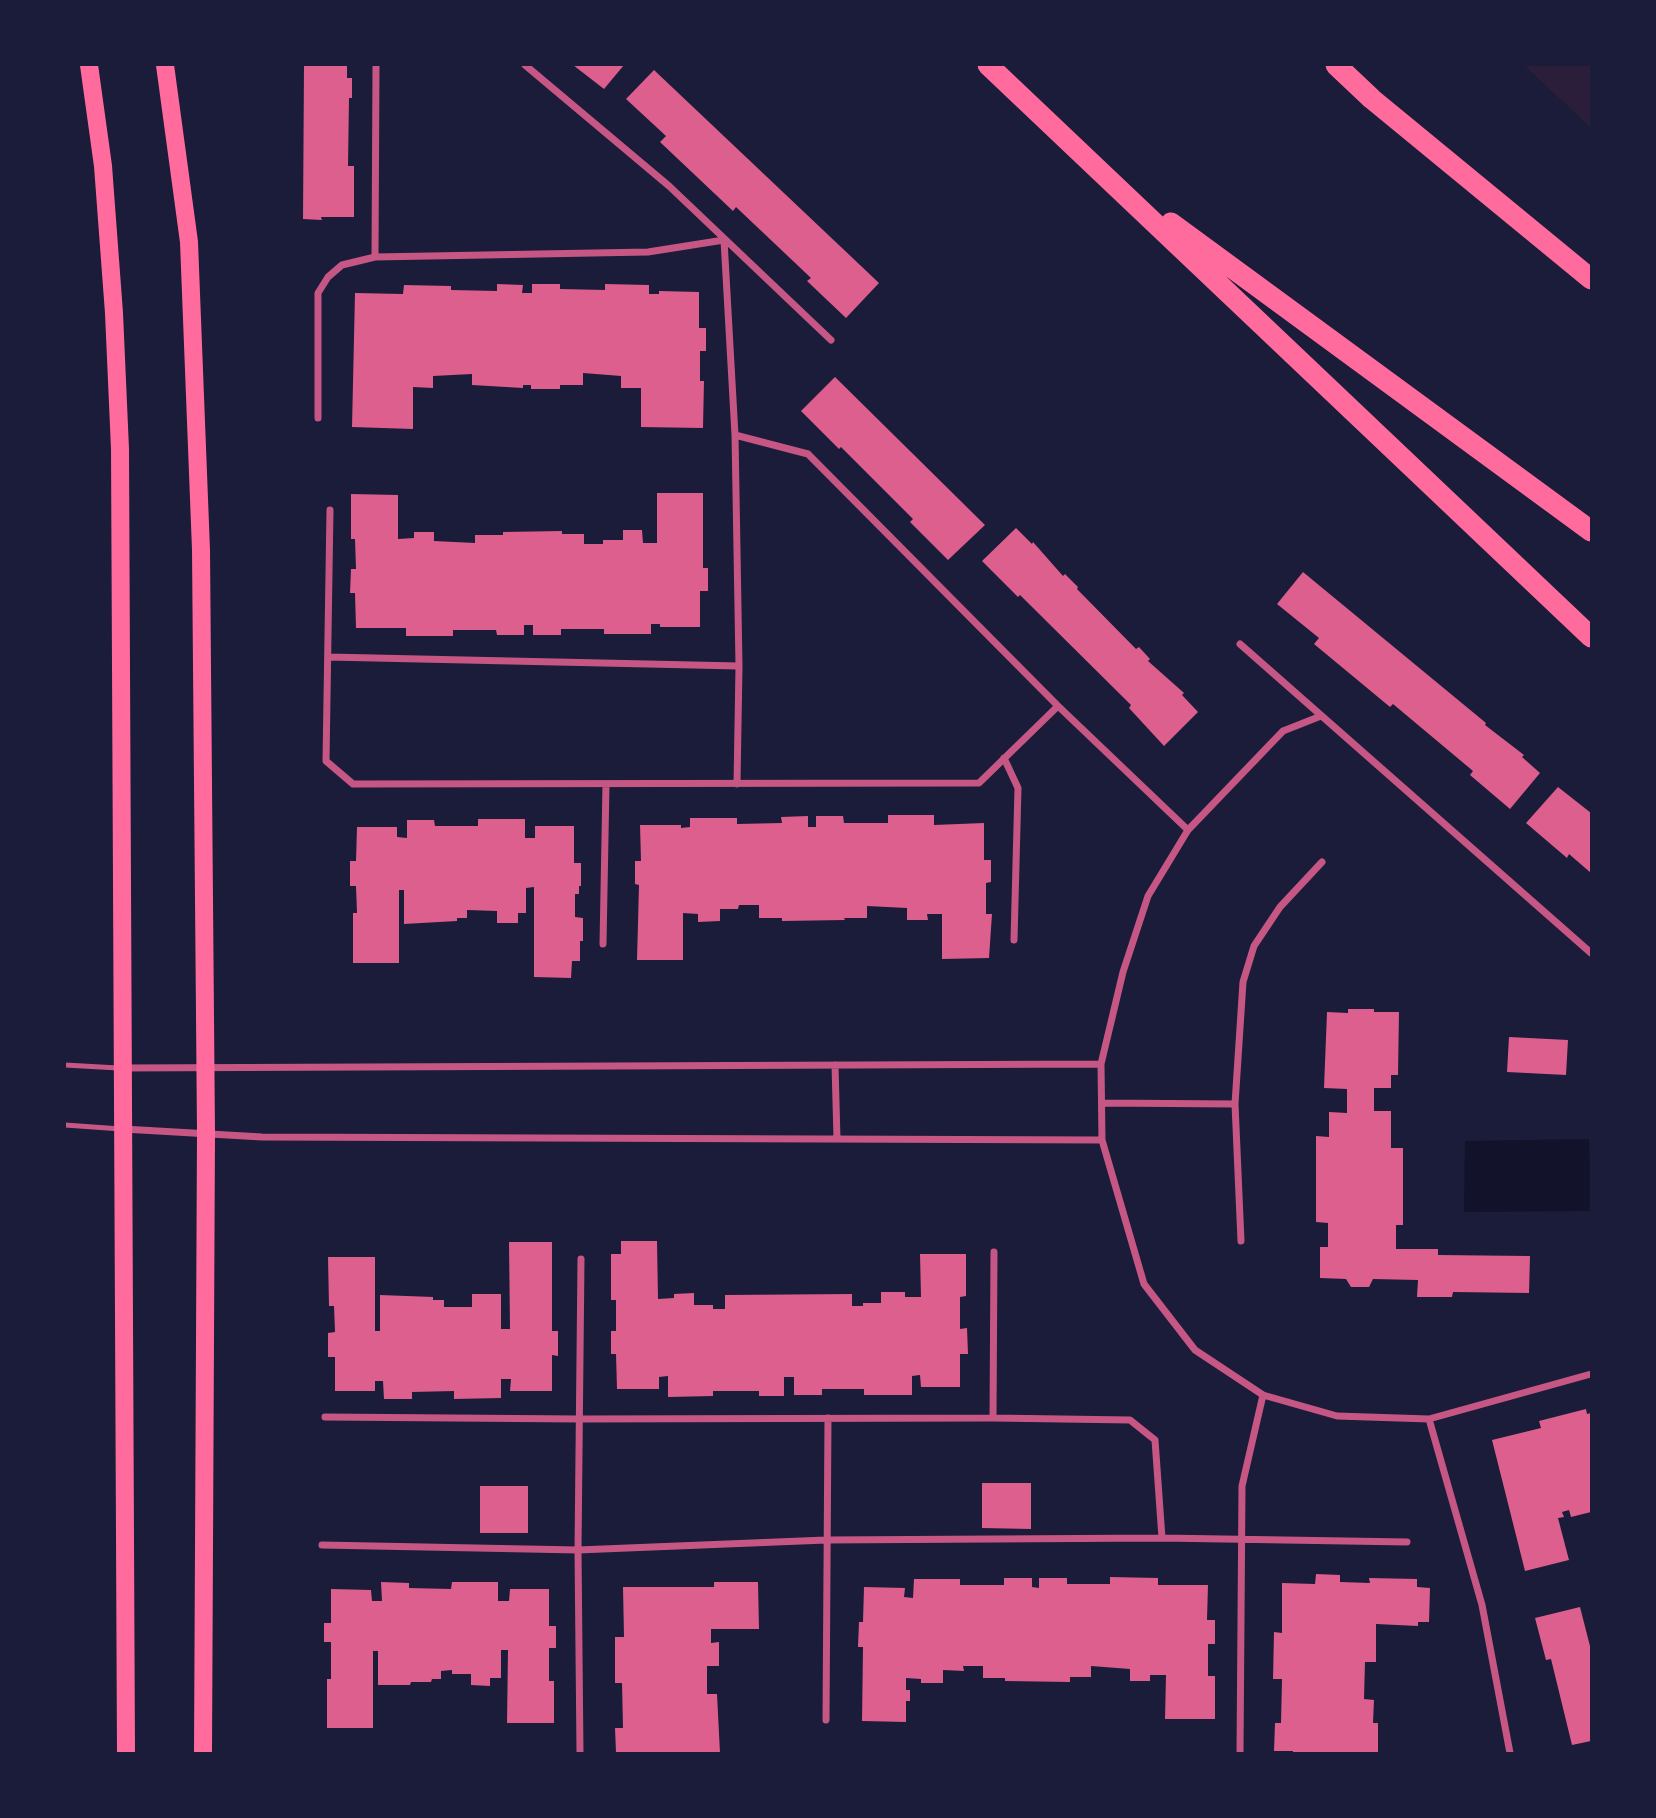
<!DOCTYPE html>
<style>
body{margin:0}
#map{position:relative;width:1656px;height:1818px;overflow:hidden;background:#1b1b3a;font-family:Helvetica,sans-serif}
canvas{display:block}
.frame{position:absolute;inset:0;border:66px solid #1b1b3a;pointer-events:none}
</style>
<div id="map">
<canvas width="1656" height="1818"></canvas>
<div class="frame"></div>
</div>
<script>
const ctx = document.querySelector('canvas').getContext('2d');
ctx.lineJoin = 'round';
function paint(path, color) {
  ctx.fillStyle = color;
  ctx.fill(path, 'evenodd');
}
function shape(rows) {
  const path = new Path2D();
  for (const r of rows) {
    path.moveTo(r[0], r[1]);
    for (let i = 2; i < r.length; i += 2) path.lineTo(r[i], r[i + 1]);
  }
  return path;
}
function strokePath(path, color, width, dash) {
  ctx.strokeStyle = color;
  ctx.lineWidth = width;
  ctx.lineCap = dash ? 'butt' : 'round';
  ctx.setLineDash(dash || []);
  ctx.stroke(path);
}
const green = shape([
 [1524,65,1591,65,1591,128]
]);
const water = shape([
 [1589,1139,1591,1211,1464,1212,1465,1141]
]);
const building = shape([
 [304,65,347,65,347,78,352,78,352,98,349,98,348,166,354,166,354,217,321,217,322,220,303,219],
 [573,65,624,65,604,89],
 [654,70,879,283,846,318,807,281,811,278,736,207,733,211,660,142,666,136,626,99],
 [497,284,523,285,522,293,532,293,532,284,560,284,560,289,605,290,605,284,649,285,649,294,659,294,659,291,699,292,699,328,706,328,706,351,700,351,700,381,704,381,703,428,641,427,641,388,621,388,621,376,583,373,583,385,560,385,560,389,531,389,531,385,523,385,523,388,472,385,472,374,433,376,433,388,413,387,413,429,352,427,355,293,403,294,404,285,451,286,451,290,497,291],
 [835,377,985,525,948,560,910,522,913,519,841,447,839,449,801,411],
 [657,493,703,493,703,568,708,568,708,591,700,591,700,627,660,627,660,624,651,624,651,634,604,634,604,629,561,629,561,635,533,635,533,625,524,625,524,635,497,635,496,630,453,630,453,636,406,636,406,628,356,628,355,593,350,593,351,569,356,569,355,539,351,539,351,494,398,495,398,539,414,538,414,532,434,532,434,541,475,543,475,535,503,535,503,532,562,531,562,534,584,534,584,544,603,544,603,540,623,540,623,530,642,530,643,543,657,543],
 [1016,528,1032,544,1033,542,1063,576,1065,574,1078,587,1077,589,1136,649,1139,647,1150,659,1148,661,1184,693,1182,695,1198,712,1164,746,1129,708,1131,705,1020,595,1018,597,982,561],
 [1303,572,1486,723,1485,725,1524,755,1522,757,1540,773,1510,809,1470,775,1473,771,1393,704,1390,707,1314,644,1319,638,1277,604],
 [1558,787,1591,813,1591,873,1569,854,1567,858,1526,823],
 [888,815,934,815,934,825,984,823,984,860,991,860,991,882,986,883,986,914,992,914,989,958,942,959,942,914,927,914,928,920,907,920,907,908,867,906,867,918,844,918,845,920,782,921,782,918,759,918,759,905,739,905,738,909,720,909,720,921,698,922,698,914,683,913,683,960,637,960,639,885,635,884,635,861,641,861,640,825,681,825,681,828,690,827,690,818,737,818,737,824,782,823,781,817,808,816,808,827,816,827,816,816,843,816,844,823,888,823],
 [478,819,525,819,525,838,535,838,535,826,574,826,574,863,581,863,581,886,579,886,579,894,575,894,575,917,583,918,583,941,580,941,580,961,572,961,571,978,534,977,534,887,526,888,526,913,518,913,518,923,497,923,497,911,467,910,467,918,457,918,457,921,404,924,404,890,399,890,399,963,353,963,353,913,357,913,356,886,350,886,350,861,356,861,357,827,397,827,397,837,407,838,407,820,434,820,435,826,478,826],
 [1348,1009,1374,1009,1374,1012,1399,1012,1398,1075,1391,1075,1391,1088,1374,1088,1374,1111,1391,1111,1391,1148,1403,1148,1403,1225,1396,1225,1396,1249,1438,1249,1438,1255,1530,1256,1529,1293,1453,1292,1452,1297,1417,1297,1418,1280,1373,1279,1369,1287,1351,1287,1346,1279,1320,1278,1320,1247,1328,1247,1328,1223,1316,1222,1316,1136,1329,1137,1329,1112,1347,1113,1347,1089,1324,1088,1327,1012,1348,1013],
 [1509,1037,1568,1040,1566,1075,1507,1072],
 [621,1241,657,1241,658,1299,674,1298,674,1294,694,1293,694,1305,713,1305,713,1309,725,1309,725,1295,852,1294,852,1306,863,1306,863,1303,881,1303,881,1292,905,1292,905,1297,921,1297,920,1254,966,1254,966,1296,960,1297,960,1329,967,1328,968,1354,960,1354,960,1387,921,1387,920,1375,912,1376,912,1395,864,1395,864,1389,822,1389,822,1395,794,1395,794,1377,784,1377,784,1396,759,1396,759,1391,713,1391,713,1396,668,1397,668,1376,659,1377,659,1389,617,1389,616,1354,611,1354,611,1331,616,1331,616,1300,611,1300,611,1254,621,1254],
 [509,1242,552,1242,552,1331,558,1331,558,1356,552,1355,552,1391,510,1391,511,1379,501,1379,501,1398,454,1399,454,1391,412,1392,412,1399,384,1399,383,1381,375,1381,375,1391,335,1391,335,1357,328,1357,328,1333,335,1332,334,1306,329,1306,328,1257,375,1257,375,1331,380,1331,380,1295,433,1297,433,1300,444,1300,444,1307,472,1307,472,1294,501,1294,501,1329,510,1329],
 [1586,1409,1587,1414,1591,1413,1591,1512,1571,1517,1569,1510,1562,1512,1564,1517,1558,1518,1569,1560,1525,1571,1492,1440,1541,1428,1539,1421],
 [982,1483,1031,1483,1031,1529,982,1528],
 [480,1486,528,1486,528,1533,480,1533],
 [1316,1574,1340,1575,1340,1582,1370,1583,1369,1578,1417,1579,1417,1587,1430,1588,1429,1622,1418,1622,1418,1626,1376,1624,1376,1662,1365,1662,1364,1699,1374,1700,1373,1723,1378,1723,1378,1753,1293,1753,1293,1751,1274,1751,1275,1723,1281,1723,1282,1679,1273,1679,1274,1632,1282,1633,1282,1583,1315,1584],
 [1110,1577,1158,1578,1158,1585,1208,1585,1207,1620,1215,1620,1215,1644,1208,1644,1208,1676,1215,1676,1215,1719,1165,1719,1166,1675,1150,1675,1150,1681,1130,1681,1130,1669,1091,1666,1091,1677,1070,1677,1070,1682,1005,1681,1005,1678,983,1678,983,1666,963,1666,964,1671,943,1670,943,1683,921,1683,921,1679,906,1678,906,1690,910,1690,910,1701,906,1701,906,1722,862,1721,863,1647,858,1647,859,1622,863,1622,864,1587,905,1588,904,1597,913,1598,914,1579,960,1579,960,1585,1004,1585,1004,1578,1032,1578,1032,1587,1039,1588,1039,1578,1067,1578,1067,1584,1110,1584],
 [381,1582,409,1583,409,1588,451,1589,452,1582,498,1582,498,1601,509,1601,510,1589,549,1589,549,1626,556,1626,556,1648,549,1648,549,1681,554,1681,554,1723,507,1723,508,1650,501,1650,501,1678,490,1678,490,1686,471,1685,471,1674,452,1674,452,1670,441,1671,441,1679,432,1679,431,1682,411,1682,410,1685,378,1685,378,1651,373,1651,373,1728,327,1728,327,1679,331,1679,331,1642,324,1642,324,1623,331,1623,331,1589,371,1590,372,1601,382,1601],
 [714,1582,758,1582,759,1629,711,1629,711,1643,719,1642,719,1666,707,1666,707,1694,717,1694,720,1753,616,1753,615,1728,623,1728,622,1683,615,1683,615,1637,624,1637,623,1587,714,1587],
 [1580,1607,1591,1650,1591,1741,1572,1745,1551,1659,1546,1660,1535,1618]
]);
const service = shape([
 [65,1065,118,1068],
 [65,1125,121,1129]
]);
const minor = shape([
 [525,65,669,186,831,340],
 [375,257,376,65],
 [318,418,318,293,328,277,342,265,375,257,648,252,724,240,735,435,739,666,737,784],
 [735,435,808,454,1058,706,1188,830],
 [330,510,326,761,353,784,979,783,1058,706],
 [1240,644,1591,953],
 [328,657,739,666],
 [1321,716,1283,731,1188,830,1148,896,1123,972,1101,1064,1102,1140,1144,1284,1195,1350,1263,1395,1337,1416,1429,1419,1482,1605,1510,1753],
 [1004,758,1018,788,1014,940],
 [603,944,606,784],
 [835,1065,837,1139],
 [122,1068,1101,1064],
 [1102,1103,1235,1104,1243,982,1254,946,1280,907,1322,862],
 [1235,1104,1241,1241],
 [123,1129,262,1137,1102,1140],
 [325,1417,579,1419,993,1418,1130,1420,1155,1440,1162,1538],
 [993,1418,994,1252],
 [1429,1419,1591,1374],
 [322,1545,578,1550,826,1540,1162,1538,1407,1542],
 [826,1720,828,1418],
 [580,1753,578,1550,581,1259],
 [1240,1753,1242,1486,1263,1395]
]);
const primary = shape([
 [89,65,103,166,114,313,120,449,126,1753],
 [165,65,189,242,201,550,206,1133,203,1753]
]);
const motorway = shape([
 [988,65,1591,637],
 [1336,65,1372,99,1591,279],
 [1171,223,1591,531]
]);
paint(green, '#2a1e3b');
paint(water, '#12122b');
paint(building, '#dd5f8e');
strokePath(service, '#c65784', 5);
strokePath(minor, '#c65784', 7);
strokePath(primary, '#ff6b9d', 18);
strokePath(motorway, '#ff6b9d', 21);
</script>
